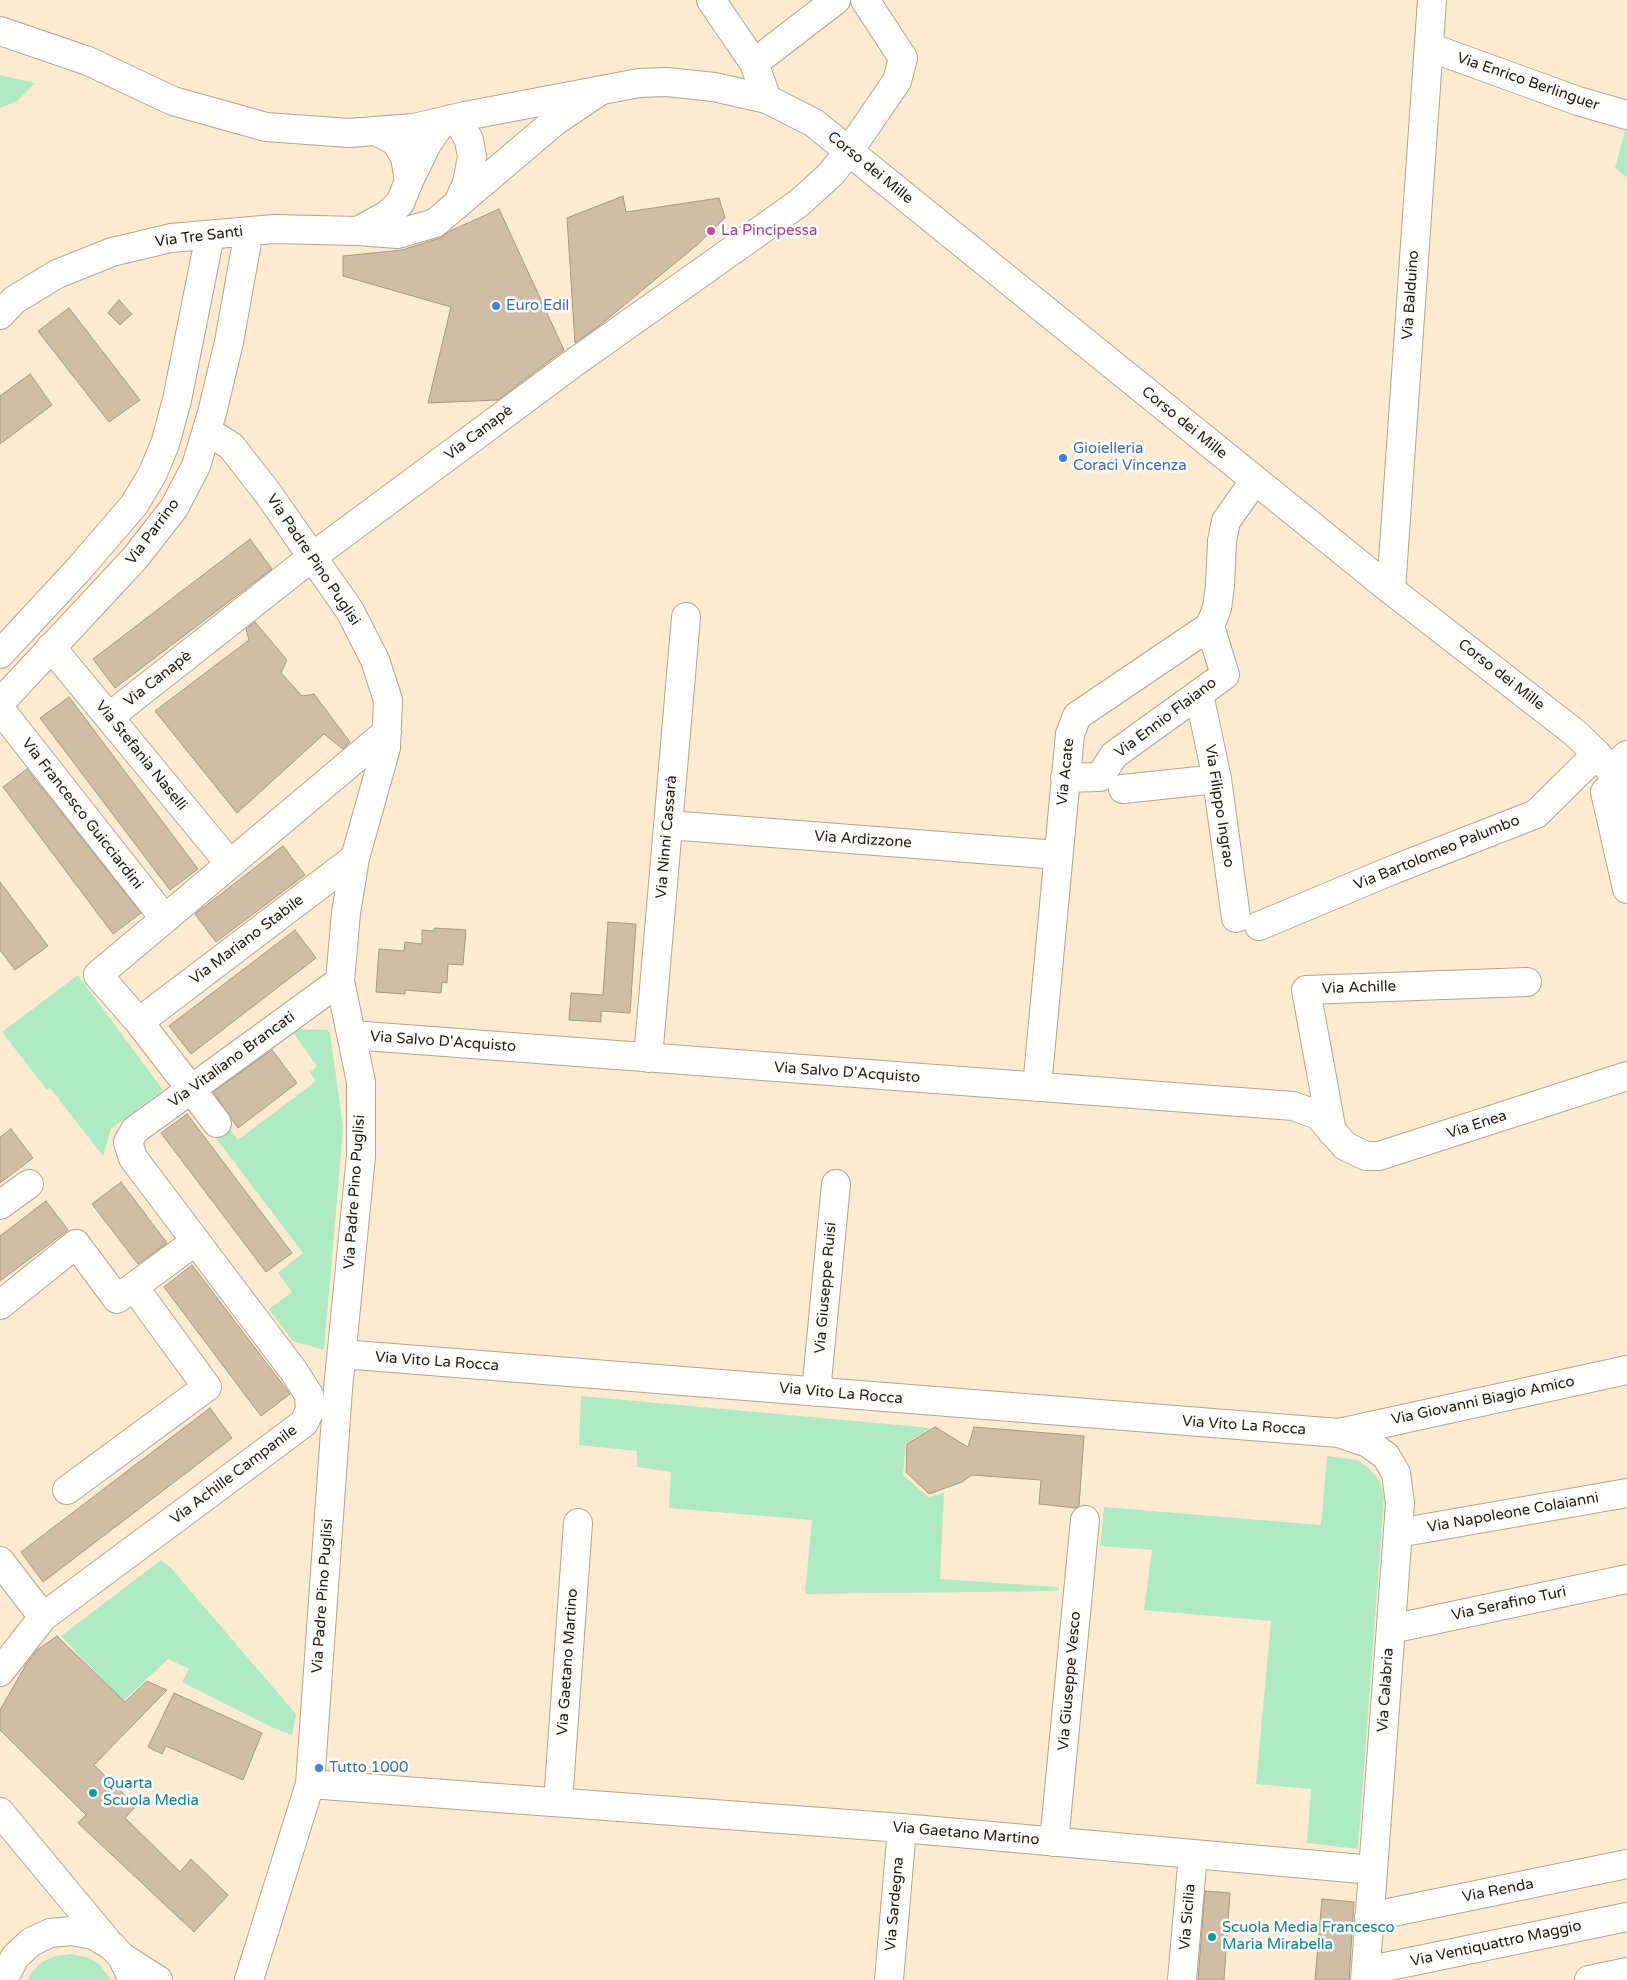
<!DOCTYPE html>
<meta charset="utf-8">
<style>
body{margin:0}
canvas{display:block;background:#fcebd1}
</style>
<canvas width="1627" height="1980"></canvas>
<script>
const ctx = document.querySelector('canvas').getContext('2d');
ctx.lineJoin = 'round';
function paint(path, color) {
  ctx.fillStyle = color;
  ctx.fill(path, 'evenodd');
}
function shape(rows) {
  const path = new Path2D();
  for (const r of rows) {
    path.moveTo(r[0], r[1]);
    for (let i = 2; i < r.length; i += 2) path.lineTo(r[i], r[i + 1]);
  }
  return path;
}
function strokePath(path, color, width, dash) {
  ctx.strokeStyle = color;
  ctx.lineWidth = width;
  ctx.lineCap = dash ? 'butt' : 'round';
  ctx.setLineDash(dash || []);
  ctx.stroke(path);
}
function drawText(font, color, halo, rows, align = 'center') {
  ctx.font = font + ' "Varela Round",sans-serif';
  ctx.lineWidth = 5;
  ctx.setLineDash([]);
  ctx.textBaseline = 'middle';
  ctx.strokeStyle = halo;
  ctx.fillStyle = color;
  for (const [text, x, y, turn = 0] of rows) {
    ctx.save();
    ctx.translate(x, y);
    ctx.rotate((+turn || 0) * Math.PI / 180);
    ctx.textAlign = isNaN(turn) ? turn : align;
    if (halo) ctx.strokeText(text, 0, 0);
    ctx.fillText(text, 0, 0);
    ctx.restore();
  }
}
const green = shape([
 [0,75,35,83,17,101,0,108],
 [1627,130,1627,178,1615,168,1625,131],
 [78,975,163,1090,111,1129,103,1156,50,1088,47,1090,2,1032],
 [296,1029,327,1030,330,1033,342,1119,343,1130,324,1350,293,1341,269,1309,292,1292,278,1273,303,1253,216,1138,230,1129,238,1140,316,1081,310,1072,317,1066,294,1034],
 [581,1396,931,1428,906,1443,903,1475,928,1497,944,1493,940,1579,1057,1587,1058,1591,805,1594,812,1520,669,1508,671,1472,637,1467,637,1451,579,1445],
 [1327,1456,1357,1460,1370,1469,1380,1482,1384,1496,1358,1849,1307,1843,1311,1789,1256,1784,1271,1621,1144,1610,1152,1550,1100,1546,1104,1507,1321,1525],
 [161,1560,170,1567,296,1714,292,1735,271,1727,182,1682,189,1669,168,1659,123,1701,61,1636],
 [71,1954,87,1957,100,1965,111,1980,28,1980,31,1973,42,1962,56,1956]
]);
const building = shape([
 [623,196,626,212,719,198,725,218,697,245,599,326,575,343,567,218,623,196],
 [499,209,564,350,498,400,428,403,451,307,343,276,343,256,402,250,440,238,450,231,499,209],
 [119,300,132,314,120,325,108,313,119,300],
 [69,308,140,400,109,422,38,331,69,308],
 [30,374,52,405,0,444,0,396,30,374],
 [250,539,272,569,115,688,93,659,250,539],
 [255,622,287,660,281,673,302,696,314,694,350,742,343,749,324,734,237,813,155,711,249,640,246,629,255,622],
 [69,697,198,869,170,890,40,718,69,697],
 [27,769,141,913,113,934,3,787,27,769],
 [283,846,305,875,216,942,195,914,283,846],
 [0,882,48,946,15,970,0,950,0,882],
 [608,922,636,924,630,1013,601,1011,601,1022,569,1020,571,993,603,995,608,922],
 [435,928,466,930,463,965,448,964,447,983,442,982,441,993,405,990,405,994,376,992,379,949,404,951,405,942,422,944,422,930,434,931,435,928],
 [295,930,316,958,191,1054,169,1026,295,930],
 [272,1050,297,1083,238,1128,213,1092,272,1050],
 [187,1114,292,1253,266,1272,161,1133,187,1114],
 [11,1129,33,1158,0,1183,0,1137,11,1129],
 [121,1182,167,1243,138,1264,92,1204,121,1182],
 [46,1201,68,1230,0,1281,0,1236,46,1201],
 [192,1265,290,1394,261,1416,164,1287,192,1265],
 [210,1408,232,1438,43,1582,21,1552,210,1408],
 [935,1427,968,1447,974,1427,1084,1436,1079,1506,1076,1508,1039,1504,1041,1480,972,1475,962,1482,929,1494,906,1472,907,1444,935,1427],
 [57,1636,125,1702,147,1681,167,1690,94,1765,136,1806,125,1818,180,1872,191,1859,228,1895,194,1932,78,1823,86,1815,0,1730,0,1710,27,1663,37,1650,57,1636],
 [174,1693,262,1733,243,1780,166,1746,162,1754,148,1747,174,1693],
 [1205,1891,1230,1893,1224,1980,1198,1980,1205,1891],
 [1322,1899,1354,1902,1349,1980,1315,1980,1322,1899]
]);
const minor = shape([
 [711,0,754,63],
 [836,0,754,63,767,99,814,123,1391,590,1575,733,1597,754,1610,770,1622,797,1627,815],
 [1429,47,1578,101,1627,115],
 [452,119,462,127,469,140,472,157,467,183,457,205],
 [376,131,395,141,405,157,409,181],
 [358,231,387,215,400,203,409,181,427,144,442,122],
 [0,315,14,300,57,274,112,252,171,238,274,229,358,231,397,234,435,223,554,122,600,91],
 [207,431,231,446,267,492,350,611,375,660,388,700,386,748,355,858,346,913,340,981,361,1082,361,1156,338,1389,310,1784,249,1980],
 [1391,590,1432,0],
 [51,647,230,864],
 [0,654,78,570,134,505,152,475,165,444,177,400,210,235],
 [1199,694,1217,779,1236,918],
 [0,703,135,558,174,508,196,466,212,413,229,342,249,231],
 [0,709,165,919],
 [109,717,312,557,575,362,799,203,831,174,849,151,897,81,903,58,865,0],
 [1610,770,1627,755],
 [1065,778,1100,777,1114,755,1225,675,1210,626],
 [1123,789,1217,779],
 [1605,792,1627,889],
 [668,825,1058,855],
 [1259,926,1395,869,1536,814,1597,754],
 [139,1022,355,858],
 [352,1035,1293,1106,1318,1115,1345,1146,1366,1156,1379,1156,1627,1076],
 [648,1058,686,617],
 [1037,1087,1070,734,1077,716,1210,626,1217,608,1220,586,1222,541,1226,521,1255,480],
 [217,1123,139,1022,98,975,387,732],
 [1332,1132,1306,990,1527,982],
 [0,1205,29,1184],
 [0,1305,76,1244,117,1299,196,1241],
 [342,1354,1339,1433,1368,1443,1386,1456,1396,1473,1400,1503,1365,1980],
 [816,1392,836,1184],
 [1339,1433,1627,1370],
 [67,1490,207,1387,134,1287],
 [1398,1533,1627,1493],
 [0,1561,43,1617],
 [1391,1629,1627,1579],
 [0,1672,43,1617,304,1423,310,1410,309,1395,293,1370,133,1158,128,1142,135,1130,340,981],
 [310,1784,902,1828,1373,1870],
 [558,1802,578,1523],
 [0,1812,107,1941],
 [1054,1842,1085,1520],
 [1369,1917,1627,1864],
 [122,1957,158,1980],
 [1366,1971,1627,1917],
 [3,1980,15,1957,31,1942,50,1933,72,1931,93,1935,112,1946,122,1957,133,1980],
 [889,1980,902,1828],
 [1182,1980,1193,1854],
 [1589,1980,1627,1972]
]);
const major = shape([
 [0,31,88,61,173,101,266,127,349,133,414,128,465,116,639,83,667,82,714,87,767,99]
]);
const markers = [
 [711,231,5,"#d1479c"],
 [496,306,5,"#3f7fe0"],
 [1063,458,5,"#3f7fe0"],
 [319,1768,5,"#3f7fe0"],
 [93,1793,5,"#0f9aa8"],
 [1212,1937,5,"#0f9aa8"]
];
const streetNames = [
 ["Via Enrico Berlinguer",1528,82,19],
 ["Corso dei Mille",870,168,39],
 ["Via Tre Santi",199,237,-7],
 ["Via Balduino",1411,295,-86],
 ["Corso dei Mille",1184,423,39],
 ["Via Canapè",479,433,-37],
 ["Via Parrino",153,532,-53],
 ["Via Padre Pino Puglisi",313,560,56],
 ["Corso dei Mille",1501,675,38],
 ["Via Canapè",158,679,-38],
 ["Via Ennio Flaiano",1166,718,-37],
 ["Via Stefania Naselli",141,756,51],
 ["Via Acate",1066,772,-84],
 ["Via Filippo Ingrao",1219,806,81],
 ["Via Francesco Guicciardini",82,814,52],
 ["Via Ninni Cassarà",667,837,-85],
 ["Via Ardizzone",863,840,4],
 ["Via Bartolomeo Palumbo",1437,853,-22],
 ["Via Mariano Stabile",247,940,-37],
 ["Via Achille",1359,988,-2],
 ["Via Salvo D'Acquisto",443,1042,4],
 ["Via Vitaliano Brancati",232,1060,-36],
 ["Via Salvo D'Acquisto",847,1073,4],
 ["Via Enea",1477,1125,-18],
 ["Via Padre Pino Puglisi",355,1192,-86],
 ["Via Giuseppe Ruisi",826,1288,-85],
 ["Via Vito La Rocca",437,1362,4],
 ["Via Vito La Rocca",841,1394,5],
 ["Via Giovanni Biagio Amico",1483,1401,-12],
 ["Via Vito La Rocca",1244,1426,4],
 ["Via Achille Campanile",234,1475,-37],
 ["Via Napoleone Colaianni",1513,1513,-10],
 ["Via Padre Pino Puglisi",323,1596,-86],
 ["Via Serafino Turi",1509,1604,-12],
 ["Via Gaetano Martino",568,1662,-86],
 ["Via Giuseppe Vesco",1070,1681,-85],
 ["Via Calabria",1386,1690,-86],
 ["Via Gaetano Martino",966,1834,5],
 ["Via Renda",1498,1891,-11],
 ["Via Sardegna",895,1904,-85],
 ["Via Sicilia",1188,1917,-85],
 ["Via Ventiquattro Maggio",1496,1944,-12]
];
const hotelNames = [
 ["La Pincipessa",721,231]
];
const shopNames = [
 ["Euro Edil",506,306],
 ["Gioielleria",1073,449],
 ["Coraci Vincenza",1073,466],
 ["Tutto 1000",329,1768]
];
const cultureNames = [
 ["Quarta",103,1784],
 ["Scuola Media",103,1801],
 ["Scuola Media Francesco",1222,1928],
 ["Maria Mirabella",1222,1945]
];
paint(green, '#aeebc2');
paint(building, '#cfbea5');
strokePath(building, '#a8987f', 1);
strokePath(minor, '#b5a58c', 30);
strokePath(major, '#b5a58c', 30);
strokePath(minor, '#fff', 28);
strokePath(major, '#fff', 28);
for (const [x, y, r, color] of markers) {
  const dot = new Path2D();
  dot.arc(x, y, r, 0, 2 * Math.PI);
  ctx.fillStyle = color;
  ctx.fill(dot);
  strokePath(dot, '#fff', 2);
}
drawText('15px', '#201a11', '#fff', streetNames);
drawText('15px', '#b23c85', '#fff', hotelNames, 'left');
drawText('15px', '#366cbe', '#fff', shopNames, 'left');
drawText('15px', '#0d838f', '#fff', cultureNames, 'left');
</script>
